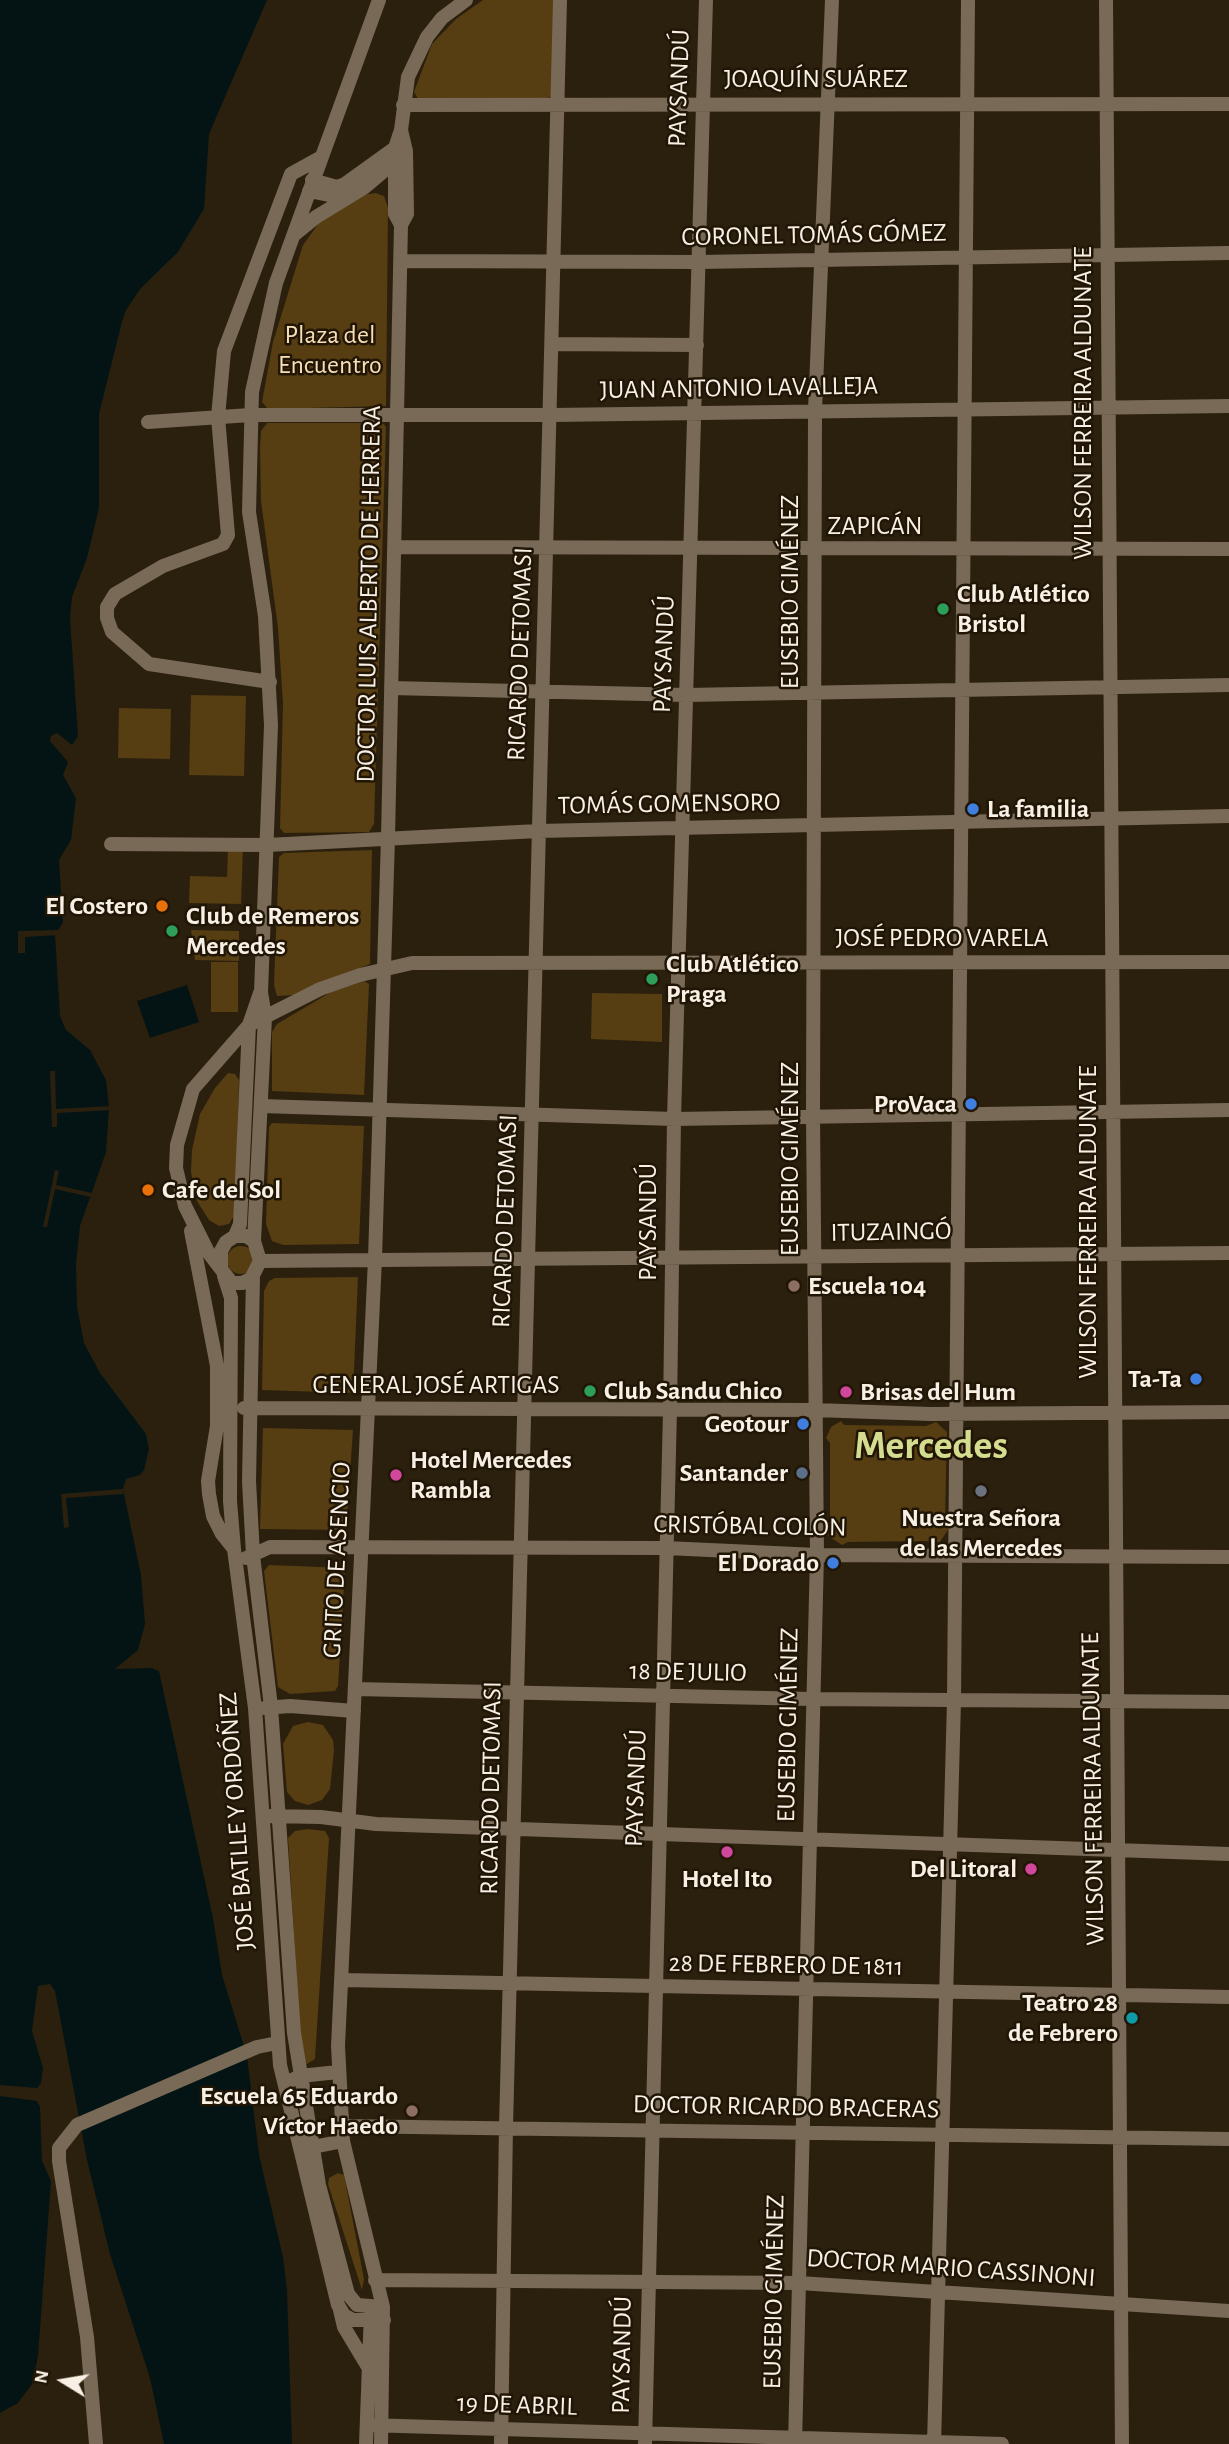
<!DOCTYPE html>
<meta charset="utf-8">
<style>
body{margin:0}
#map{position:relative;width:1229px;height:2444px;overflow:hidden;background:#2b200e;font-family:"Alegreya Sans",sans-serif}
canvas{display:block}
.north{position:absolute;left:28px;top:2346px;width:70px;height:70px;-webkit-text-stroke:5px #211606;paint-order:stroke;rotate:281deg;font-size:19px;font-weight:700;line-height:28px;text-align:center;color:#f8f0e5}
.north::after{content:'';display:block;margin:auto;width:24px;height:32px;background:#f8f0e5;clip-path:polygon(50% 0,100% 100%,50% 72%,0 100%)}
</style>
<div id="map">
<canvas width="1229" height="2444"></canvas>
<div class="north">N</div>
</div>
<script>
const ctx = document.querySelector('canvas').getContext('2d');
ctx.lineJoin = 'round';
function paint(path, color) {
  ctx.fillStyle = color;
  ctx.fill(path, 'evenodd');
}
function shape(rows) {
  const path = new Path2D();
  for (const r of rows) {
    if (r.length === 3) {
      path.moveTo(r[0] + r[2], r[1]);
      path.arc(r[0], r[1], r[2], 0, 2 * Math.PI);
      continue;
    }
    path.moveTo(r[0], r[1]);
    for (let i = 2; i < r.length; i += 2) path.lineTo(r[i], r[i + 1]);
  }
  return path;
}
function strokePath(path, color, width, dash) {
  ctx.strokeStyle = color;
  ctx.lineWidth = width;
  ctx.lineCap = dash ? 'butt' : 'round';
  ctx.setLineDash(dash || []);
  ctx.stroke(path);
}
function drawText(font, color, halo, rows, align = 'center') {
  ctx.font = font + ' "Alegreya Sans",sans-serif';
  ctx.lineWidth = 5;
  ctx.setLineDash([]);
  ctx.textBaseline = 'middle';
  ctx.strokeStyle = halo;
  ctx.fillStyle = color;
  for (const [text, x, y, turn = 0] of rows) {
    ctx.save();
    ctx.translate(x, y);
    ctx.rotate((+turn || 0) * Math.PI / 180);
    ctx.textAlign = isNaN(turn) ? turn : align;
    if (halo) ctx.strokeText(text, 0, 0);
    ctx.fillText(text, 0, 0);
    ctx.restore();
  }
}
const green = shape([
 [483,0,555,0,555,95,547,98,418,99,414,92,432,44,456,19],
 [375,193,384,196,388,208,386,406,268,409,262,402,273,342,303,245,319,223,363,195],
 [267,423,383,423,386,427,374,824,369,832,284,833,280,828,283,704,278,628,261,501,260,448,261,431],
 [191,695,246,696,244,776,189,775],
 [119,708,171,709,170,759,118,758],
 [228,848,243,848,241,904,189,903,190,876,227,877],
 [372,850,370,964,293,995,277,996,274,985,279,857,284,853],
 [191,930,239,931,239,961,195,960],
 [211,962,238,962,238,1012,211,1012],
 [364,981,369,984,364,1095,272,1091,272,1032,277,1024,331,992],
 [592,993,662,994,662,1042,591,1039],
 [228,1073,235,1074,239,1080,235,1214,229,1224,219,1226,209,1220,197,1201,191,1172,192,1150,200,1114,215,1088],
 [272,1123,364,1126,359,1244,283,1245,272,1241,266,1224,269,1127],
 [241,1260,14],
 [358,1277,353,1393,262,1390,264,1291,269,1281,275,1278],
 [841,1421,844,1425,926,1426,936,1422,947,1432,945,1523,949,1528,940,1542,932,1544,928,1541,848,1542,842,1545,828,1536,824,1529,830,1525,830,1443,826,1438,831,1427],
 [263,1428,353,1430,346,1530,260,1529],
 [269,1565,345,1568,338,1686,335,1691,290,1694,278,1687,264,1571],
 [308,1722,323,1725,333,1740,334,1750,330,1789,322,1800,308,1805,295,1801,287,1792,283,1744,293,1726],
 [307,1829,325,1831,329,1838,315,2059,307,2064,302,2061,288,1838,295,1831],
 [338,2173,344,2175,364,2279,362,2290,328,2184,329,2178]
]);
const water = shape([
 [0,0,267,0,209,134,204,209,178,252,141,288,126,310,122,322,99,414,99,508,87,558,72,597,70,618,78,736,72,745,57,733,51,736,50,741,68,762,63,775,76,798,71,840,59,860,63,922,55,935,60,1016,66,1030,90,1050,106,1080,109,1107,106,1152,80,1226,76,1264,77,1307,84,1343,100,1373,146,1434,149,1449,144,1470,140,1475,126,1479,123,1489,141,1575,145,1624,138,1650,115,1669,152,1668,159,1671,213,1918,222,1975,247,2056,259,2155,283,2257,287,2290,292,2444,164,2444,150,2378,110,2254,87,2160,55,1991,50,1984,38,1986,32,2031,43,2068,41,2083,37,2088,0,2085],
 [187,985,199,1022,150,1038,137,1001],
 [0,2096,37,2101,40,2107,42,2161,51,2181,38,2356,32,2384,18,2403,0,2413]
]);
const pier = shape([
 [62,930,58,935,25,937,25,953,18,953,18,931],
 [50,1071,55,1071,56,1109,113,1106,113,1110,57,1113,57,1127,52,1127],
 [55,1170,59,1171,56,1185,96,1194,95,1198,55,1189,47,1227,43,1227],
 [123,1489,123,1494,66,1498,69,1527,64,1528,61,1494]
]);
const minor = shape([
 [1106,0,1122,2444],
 [403,105,1229,104],
 [312,180,337,187,345,184,395,148,399,149],
 [309,191,344,198],
 [401,225,395,214,395,148,401,130,408,77,427,37,442,18,466,0],
 [295,234,316,217,365,187,397,160],
 [400,261,699,262,1229,253],
 [553,344,697,345],
 [148,422,250,415,552,415,1229,406],
 [395,547,1229,549],
 [270,682,149,664,112,632,107,618,107,607,115,594,163,566,223,544,228,535,218,417,224,351,291,174,320,158],
 [391,688,686,695,1229,685],
 [111,844,267,845,538,831,1229,816],
 [261,1106,674,1119,1229,1110],
 [191,1231,217,1366,217,1426,208,1481,209,1494,213,1516,222,1534,234,1549],
 [235,1236,240,1224,249,1025,260,993],
 [235,1236,246,1236,254,1241,260,1261,251,1279,242,1283,232,1283,221,1269,221,1251,226,1242,235,1236],
 [254,1241,265,1017,261,992,271,725,265,616,249,512,252,392,276,283,379,0],
 [260,1261,1229,1253],
 [221,1269,208,1252,185,1206,176,1168,177,1145,193,1089,249,1025,320,989,360,975,412,963,1229,962],
 [224,1276,231,1298,230,1501,234,1549,255,1708,280,2065,338,2305,344,2315,353,2320,384,2320],
 [253,1276,249,1481,253,1555,271,1707,294,2033,319,2185,348,2294,357,2305,383,2307],
 [244,1408,815,1410,930,1414,1229,1412],
 [246,1558,270,1547,666,1548,817,1555,1229,1557],
 [355,1689,812,1699,1229,1702],
 [264,1708,290,1706,354,1711],
 [270,1816,321,1817,376,1824,1229,1854],
 [343,1980,1229,1997],
 [292,2080,300,2076,338,2072],
 [342,2126,1229,2139],
 [303,2149,343,2141],
 [375,2280,799,2283,1229,2311],
 [340,2310,344,2327,368,2367],
 [367,2425,1002,2444],
 [96,2444,87,2337,59,2161,59,2148,77,2125,257,2047,277,2043],
 [366,2444,371,2312],
 [381,2444,383,2307,343,2141,338,2046,375,1259,388,838,401,225,407,214,406,151,401,130],
 [501,2444,506,2127,560,0],
 [645,2444,670,1410,674,1119,706,0],
 [795,2444,817,1555,813,1117,815,411,832,0],
 [934,2444,954,1701,968,0]
]);
const markers = [
 [943,609,7,"#2e9e5b"],
 [973,809,7,"#3f7fe0"],
 [162,906,7,"#e8710a"],
 [172,931,7,"#2e9e5b"],
 [652,979,7,"#2e9e5b"],
 [971,1104,7,"#3f7fe0"],
 [148,1190,7,"#e8710a"],
 [794,1286,7,"#8d6e63"],
 [1196,1379,7,"#3f7fe0"],
 [590,1391,7,"#2e9e5b"],
 [846,1392,7,"#d1479c"],
 [803,1424,7,"#3f7fe0"],
 [802,1473,7,"#5c6f8a"],
 [396,1475,7,"#d1479c"],
 [981,1491,7,"#6b7280"],
 [833,1563,7,"#3f7fe0"],
 [727,1852,7,"#d1479c"],
 [1031,1869,7,"#d1479c"],
 [1132,2018,7,"#0f9aa8"],
 [412,2111,7,"#8d6e63"]
];
const streetNames = [
 ["JOAQUÍN SUÁREZ",816,79],
 ["PAYSANDÚ",679,88,-88],
 ["CORONEL TOMÁS GÓMEZ",814,235,-1],
 ["JUAN ANTONIO LAVALLEJA",739,388,-1],
 ["WILSON FERREIRA ALDUNATE",1083,403,-90],
 ["ZAPICÁN",875,526],
 ["EUSEBIO GIMÉNEZ",790,592,-90],
 ["DOCTOR LUIS ALBERTO DE HERRERA",369,594,-89],
 ["RICARDO DETOMASI",520,654,-88],
 ["PAYSANDÚ",664,654,-88],
 ["TOMÁS GOMENSORO",669,804,-1],
 ["JOSÉ PEDRO VARELA",942,938],
 ["EUSEBIO GIMÉNEZ",790,1159,-90],
 ["RICARDO DETOMASI",505,1221,-88],
 ["PAYSANDÚ",648,1222,-90],
 ["WILSON FERREIRA ALDUNATE",1088,1222,-90],
 ["ITUZAINGÓ",891,1232,-1],
 ["GENERAL JOSÉ ARTIGAS",436,1385],
 ["CRISTÓBAL COLÓN",750,1526,1],
 ["GRITO DE ASENCIO",337,1560,-87],
 ["18 DE JULIO",688,1672,1],
 ["EUSEBIO GIMÉNEZ",788,1725,-89],
 ["RICARDO DETOMASI",491,1788,-89],
 ["PAYSANDÚ",636,1788,-88],
 ["WILSON FERREIRA ALDUNATE",1093,1789,-91],
 ["JOSÉ BATLLE Y ORDÓÑEZ",237,1821,-94],
 ["28 DE FEBRERO DE 1811",786,1965,1],
 ["DOCTOR RICARDO BRACERAS",786,2107,1],
 ["DOCTOR MARIO CASSINONI",951,2268,4],
 ["EUSEBIO GIMÉNEZ",774,2292,-89],
 ["PAYSANDÚ",622,2355,-89],
 ["19 DE ABRIL",517,2405,2]
];
const parkNames = [
 ["Plaza del",330,335],
 ["Encuentro",330,365]
];
const poiNames = [
 ["Club Atlético",957,594],
 ["Bristol",957,624],
 ["La familia",987,809],
 ["El Costero",148,906,"right"],
 ["Club de Remeros",186,916],
 ["Mercedes",186,946],
 ["Club Atlético",666,964],
 ["Praga",666,994],
 ["ProVaca",957,1104,"right"],
 ["Cafe del Sol",162,1190],
 ["Escuela 104",808,1286],
 ["Ta-Ta",1182,1379,"right"],
 ["Club Sandu Chico",604,1391],
 ["Brisas del Hum",860,1392],
 ["Geotour",789,1424,"right"],
 ["Hotel Mercedes",410,1460],
 ["Rambla",410,1490],
 ["Santander",788,1473,"right"],
 ["Nuestra Señora",981,1518,"center"],
 ["de las Mercedes",981,1548,"center"],
 ["El Dorado",819,1563,"right"],
 ["Del Litoral",1017,1869,"right"],
 ["Hotel Ito",727,1879,"center"],
 ["Teatro 28",1118,2003,"right"],
 ["de Febrero",1118,2033,"right"],
 ["Escuela 65 Eduardo",398,2096,"right"],
 ["Víctor Haedo",398,2126,"right"]
];
const townNames = [
 ["Mercedes",931,1446]
];
paint(green, '#563d12');
paint(water, '#041414');
paint(pier, '#2b200e');
strokePath(minor, '#786a56', 14);
for (const [x, y, r, color] of markers) {
  const dot = new Path2D();
  dot.arc(x, y, r, 0, 2 * Math.PI);
  ctx.fillStyle = color;
  ctx.fill(dot);
  strokePath(dot, '#211606', 2.5);
}
drawText('26px', '#f8f0e5', '#211606', streetNames);
drawText('26px', '#f8deb7', '#211606', parkNames);
drawText('bold 26px', '#f8f0e5', '#211606', poiNames, 'left');
drawText('bold 40px', '#d4dc8f', '#211606', townNames);
</script>
